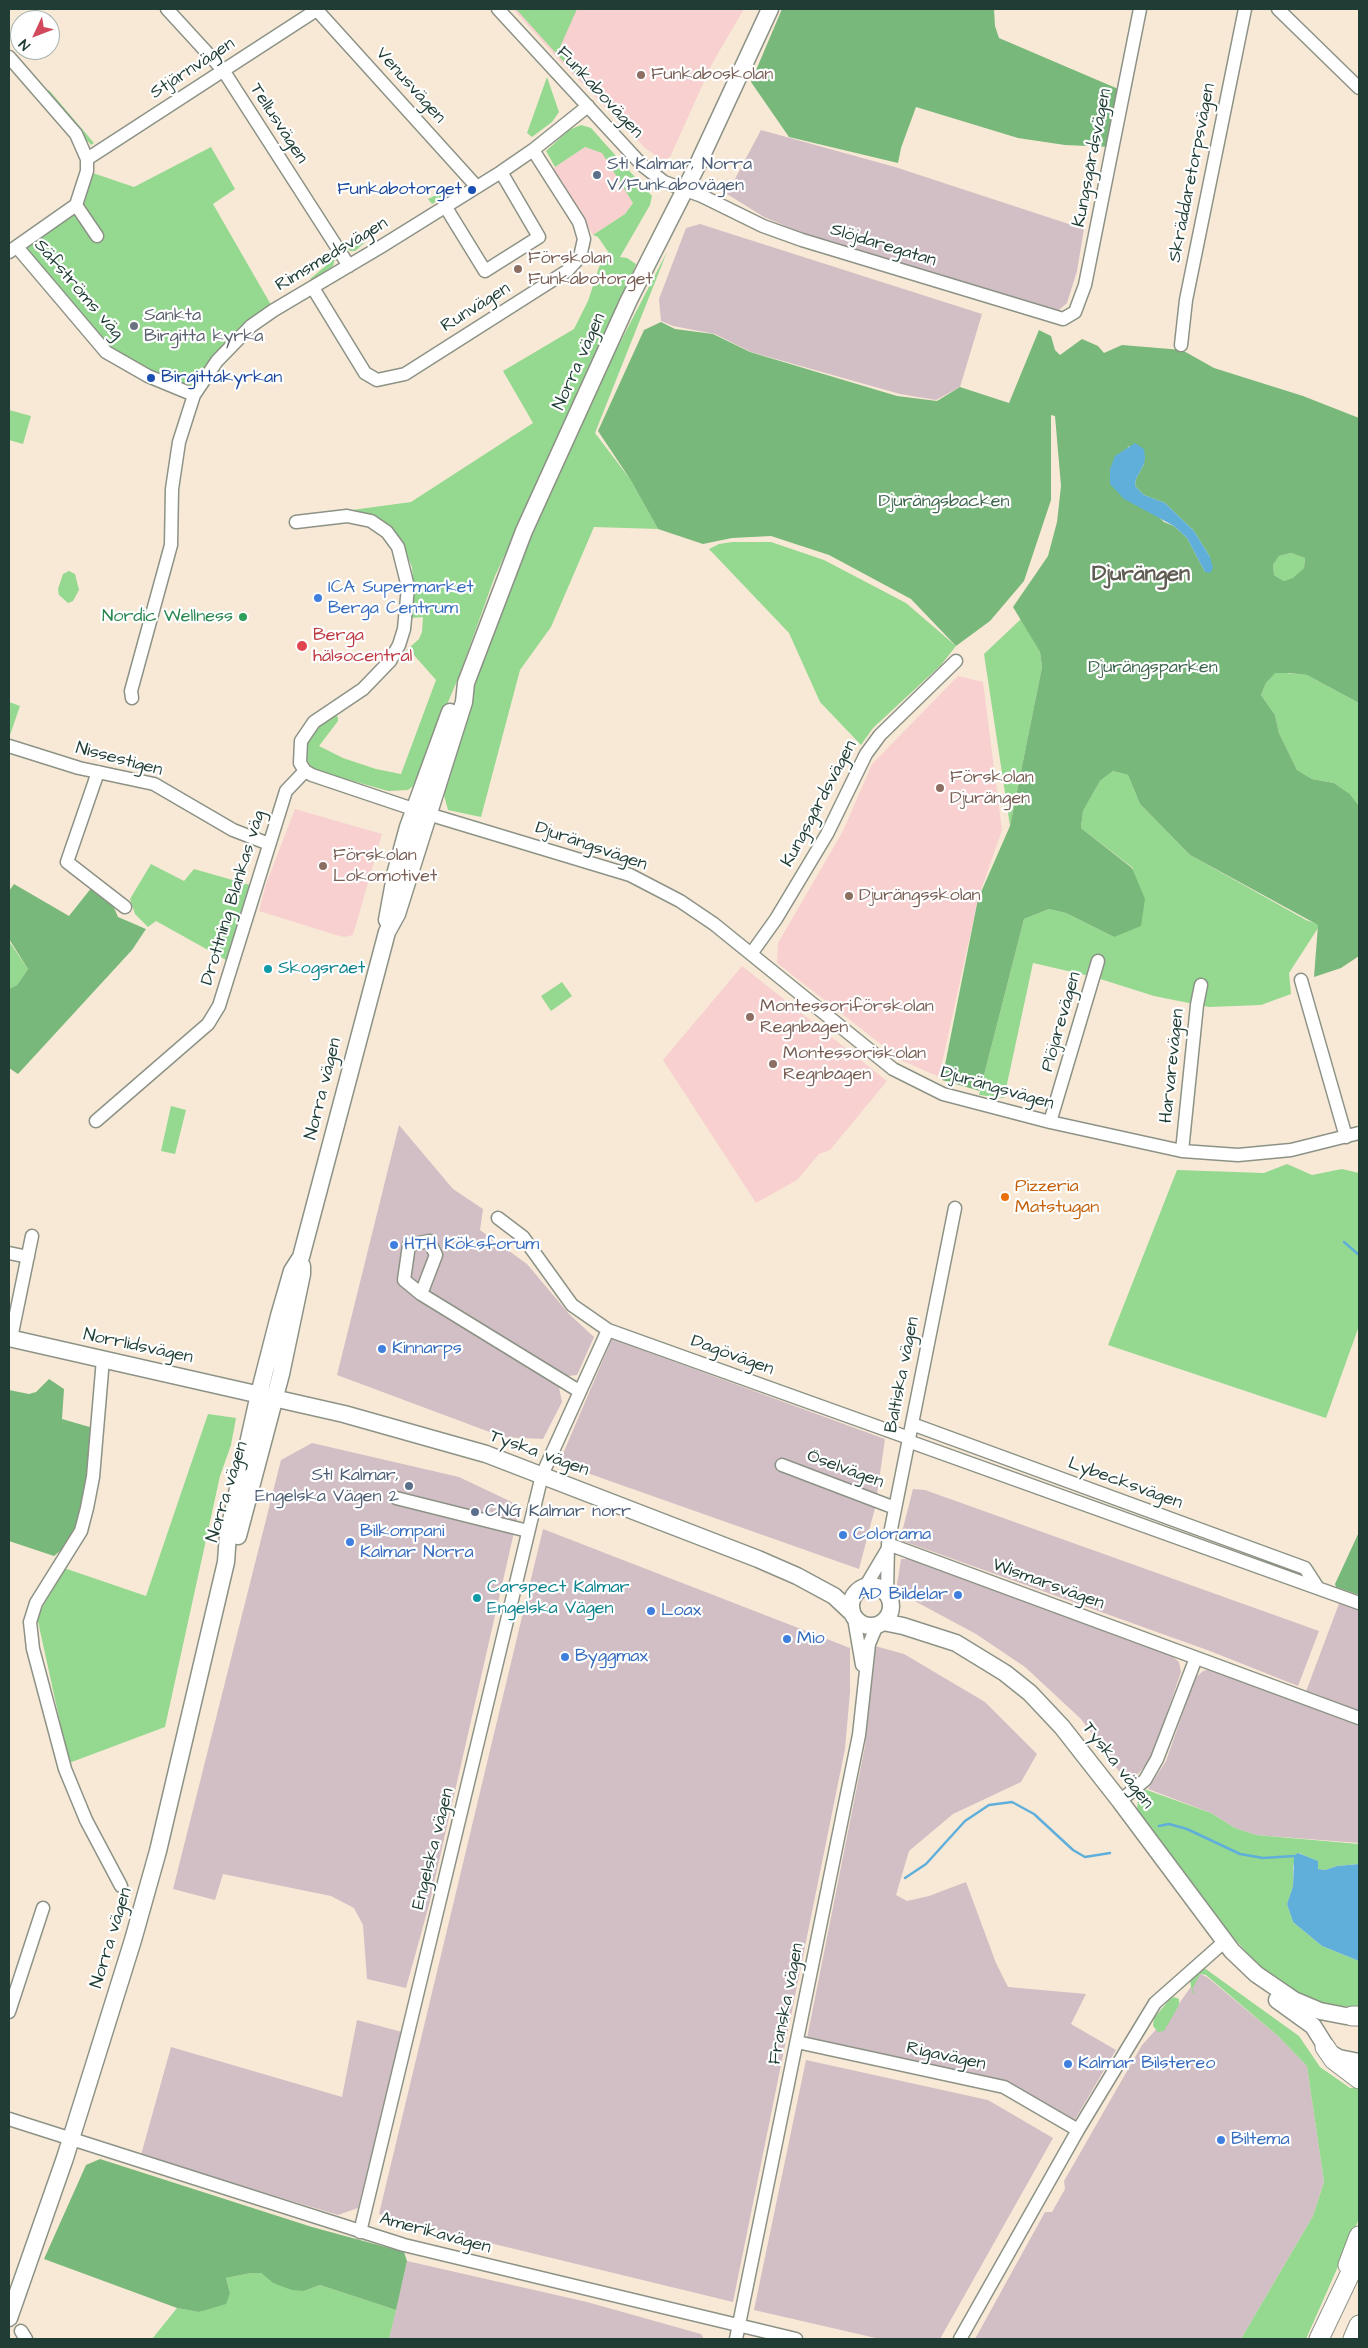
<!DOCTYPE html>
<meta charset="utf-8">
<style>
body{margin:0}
#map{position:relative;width:1368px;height:2348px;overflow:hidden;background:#f8e9d7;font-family:"Architects Daughter",sans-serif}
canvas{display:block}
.frame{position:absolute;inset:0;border:10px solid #1f3d34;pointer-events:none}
.north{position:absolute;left:10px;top:10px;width:50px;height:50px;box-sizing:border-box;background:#fff;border:1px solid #a5b1ae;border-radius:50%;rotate:227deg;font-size:14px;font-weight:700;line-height:20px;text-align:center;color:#1f3d34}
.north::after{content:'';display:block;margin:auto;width:18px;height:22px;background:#d1495b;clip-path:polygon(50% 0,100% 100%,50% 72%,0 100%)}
</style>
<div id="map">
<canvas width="1368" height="2348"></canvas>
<div class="frame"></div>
<div class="north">N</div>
</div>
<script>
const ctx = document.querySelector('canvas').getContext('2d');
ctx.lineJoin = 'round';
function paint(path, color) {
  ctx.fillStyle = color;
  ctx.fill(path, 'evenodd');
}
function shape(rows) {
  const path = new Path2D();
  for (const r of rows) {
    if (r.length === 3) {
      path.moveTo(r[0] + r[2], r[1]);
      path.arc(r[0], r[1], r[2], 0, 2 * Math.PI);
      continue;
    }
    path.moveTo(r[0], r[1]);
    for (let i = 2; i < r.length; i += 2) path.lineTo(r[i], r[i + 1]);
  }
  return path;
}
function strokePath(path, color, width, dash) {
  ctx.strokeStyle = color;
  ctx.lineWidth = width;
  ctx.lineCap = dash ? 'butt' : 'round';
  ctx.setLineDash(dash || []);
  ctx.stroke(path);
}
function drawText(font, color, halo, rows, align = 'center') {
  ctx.font = font + ' "Architects Daughter",sans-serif';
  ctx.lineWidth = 4.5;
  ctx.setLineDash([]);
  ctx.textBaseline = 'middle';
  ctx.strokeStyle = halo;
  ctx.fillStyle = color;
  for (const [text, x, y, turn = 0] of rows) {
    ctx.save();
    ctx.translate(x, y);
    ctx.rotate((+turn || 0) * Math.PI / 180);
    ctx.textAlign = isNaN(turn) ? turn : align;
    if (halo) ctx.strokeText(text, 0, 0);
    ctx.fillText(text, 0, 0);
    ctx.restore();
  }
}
const built = shape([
 [513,9,744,9,713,62,670,157,662,160,645,148,559,60],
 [585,147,603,153,633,203,625,214,593,235,552,169],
 [958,676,983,682,1002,830,978,899,939,1077,901,1060,777,963,778,943,843,831,872,764],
 [295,809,382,834,353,935,344,937,336,935,259,911,266,884],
 [742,966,887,1081,830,1150,819,1154,797,1180,756,1203,663,1060]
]);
const industrial = shape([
 [761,130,895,167,1084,229,1077,271,1067,303,1059,310,1048,308,802,233,764,217,727,194],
 [700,224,982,314,960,387,936,400,900,394,751,352,715,334,673,326,661,321,659,299,686,228],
 [399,1125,453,1189,483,1209,480,1230,527,1264,569,1314,594,1337,577,1375,568,1376,559,1387,562,1402,543,1439,503,1437,337,1375],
 [612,1339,885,1439,875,1508,859,1569,559,1463],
 [312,1443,459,1477,520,1506,429,1905,406,1988,367,1979,363,1925,354,1908,331,1896,223,1874,215,1900,173,1889,281,1460],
 [913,1489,925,1490,1319,1631,1298,1686,1210,1651,900,1540],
 [543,1529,850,1648,850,1692,845,1749,733,2302,420,2226,379,2214],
 [901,1559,912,1559,1171,1655,1179,1662,1181,1672,1158,1739,1148,1762,1139,1773,1126,1781,1081,1719,1025,1667,976,1634,896,1591],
 [1340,1601,1359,1609,1359,1843,1256,1835,1235,1828,1211,1813,1148,1789,1166,1761,1195,1678,1203,1671,1212,1669,1302,1702],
 [875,1646,904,1654,985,1702,1037,1754,1021,1782,953,1814,909,1851,896,1895,907,1901,929,1896,966,1882,996,1963,1008,1987,1086,1994,1071,2024,1116,2050,1074,2121,1003,2081,807,2038,865,1746],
 [1200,1974,1207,1977,1278,2036,1307,2066,1324,2182,1313,2216,1241,2339,975,2339,1045,2212,1052,2212,1065,2189,1064,2181,1142,2045,1178,2005],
 [357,2020,402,2032,358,2208,338,2215,141,2155,171,2047,342,2097],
 [806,2060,988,2100,1053,2138,940,2339,880,2339,754,2310],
 [407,2261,587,2302,701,2334,704,2339,389,2339]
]);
const green = shape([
 [516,9,577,9,560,47,581,72,583,79,572,71],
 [547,77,559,112,552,122,532,137,527,133],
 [49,90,94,143,91,145,46,93],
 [581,125,591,128,652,196,650,205,620,257,627,258,636,264,624,294,495,576,459,676,413,786,408,790,388,791,311,769,305,754,306,745,315,728,335,715,338,717,338,721,319,746,343,758,376,769,401,774,436,680,413,654,403,661,400,659,401,655,419,639,422,632,423,617,411,618,413,584,412,567,405,550,399,538,369,515,352,510,411,502,533,423,503,371,574,329,588,301,599,267,609,253,598,237,593,235,625,214,633,203,602,153,585,147,555,167,546,151,569,130],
 [211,147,235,189,213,204,274,310,251,326,194,395,106,352,17,247,76,205,87,171,134,187],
 [460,184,459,188,432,204,428,199],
 [370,238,355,251,350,251,345,247],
 [667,252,595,433,630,479,658,529,594,527,551,627,520,670,481,817,448,810,442,788,496,621,584,412],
 [335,258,333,266,312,280,310,279],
 [9,410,31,416,23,444,9,440],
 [732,542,771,542,824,560,906,603,956,646,941,665,873,728,861,745,820,702,789,633,709,549,719,544],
 [1291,553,1305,558,1304,568,1293,579,1284,581,1274,575,1273,565,1279,556],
 [69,571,75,574,79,590,73,601,68,603,59,595,58,589,63,574],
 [1021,619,1040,652,1042,667,1010,826,984,654],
 [1275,672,1307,675,1359,703,1359,806,1350,794,1334,783,1312,779,1297,770,1279,733,1275,715,1261,695,1266,683],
 [9,702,20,706,9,738],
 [1113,771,1128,775,1140,804,1190,855,1306,920,1320,925,1289,973,1291,994,1261,1005,1209,1007,1154,996,1094,977,1033,963,1004,1098,979,1095,1024,919,1049,909,1066,913,1114,937,1133,868,1081,828,1083,811,1100,781],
 [151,864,184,881,194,869,250,885,226,960,156,921,148,927,135,914,130,899],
 [9,941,28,969,17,985,9,989],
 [562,982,572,996,551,1011,541,996],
 [171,1106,186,1110,175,1154,161,1151],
 [1287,1164,1312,1175,1342,1169,1359,1173,1359,1326,1326,1418,1108,1345,1177,1170,1264,1173],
 [208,1414,236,1418,231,1445,220,1476,165,1727,69,1763,37,1617,64,1568,146,1596],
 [1144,1789,1211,1813,1235,1828,1256,1835,1359,1844,1359,1864,1337,1866,1325,1870,1317,1869,1317,1861,1299,1853,1293,1866,1293,1886,1287,1904,1293,1922,1322,1946,1359,1961,1359,2006,1323,2007,1269,1977,1222,1925,1137,1811,1138,1797],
 [1203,1967,1299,2036,1320,2067,1350,2088,1359,2087,1359,2219,1306,2339,1241,2339,1313,2216,1324,2182,1307,2066,1278,2036,1206,1975,1200,1974,1192,1990,1197,1995,1192,1992,1190,1980],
 [1174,1997,1179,1999,1179,2005,1164,2031,1158,2032,1153,2026,1154,2018,1170,1999],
 [251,2273,261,2273,273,2283,304,2291,320,2285,396,2310,389,2339,152,2339,177,2308,200,2312,230,2293,226,2278]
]);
const forest = shape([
 [782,9,994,9,995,26,999,38,1123,91,1111,147,1065,145,1018,138,916,107,901,148,898,163,789,137,751,82],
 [661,322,675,329,713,334,750,352,897,396,937,401,960,387,1009,403,1039,330,1051,336,1055,350,1060,355,1082,339,1098,346,1104,353,1122,345,1182,350,1214,368,1303,396,1359,418,1359,703,1307,675,1289,673,1275,673,1266,683,1261,695,1275,715,1279,733,1297,770,1312,779,1334,783,1350,794,1359,806,1359,956,1341,968,1314,977,1318,925,1190,855,1140,804,1128,775,1113,771,1100,781,1083,811,1081,828,1132,868,1145,899,1141,926,1114,937,1066,913,1049,909,1024,919,980,1091,942,1080,978,899,1010,826,1042,667,1040,652,1013,607,1048,556,1057,522,1061,486,1055,416,1051,415,1051,500,1024,581,990,621,956,646,911,599,829,555,771,536,732,538,703,544,658,529,630,479,598,431,644,330],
 [1129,446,1144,464,1136,479,1135,486,1144,495,1165,503,1194,531,1210,557,1205,572,1187,538,1174,526,1164,522,1110,469],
 [1291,553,1305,558,1304,568,1293,578,1284,581,1274,575,1273,565,1279,556],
 [14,884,69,916,92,887,112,903,118,917,146,929,132,950,18,1074,9,1068,9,989,17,985,28,969,9,939,9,891],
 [49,1379,64,1389,62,1419,93,1428,81,1512,71,1542,54,1556,9,1541,9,1390,29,1394,36,1392],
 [1359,1532,1359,1595,1336,1587,1335,1584],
 [100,2159,312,2227,404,2252,407,2261,396,2310,320,2285,304,2291,292,2290,273,2283,261,2273,251,2273,226,2278,230,2293,226,2304,199,2312,177,2308,44,2259,86,2165]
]);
const water = shape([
 [1135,443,1144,449,1145,458,1144,464,1136,479,1135,486,1144,495,1165,503,1194,531,1210,557,1213,568,1210,573,1205,572,1187,538,1174,526,1124,499,1110,484,1110,469,1115,456],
 [1298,1853,1318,1861,1318,1869,1325,1870,1337,1866,1359,1864,1359,1961,1322,1946,1293,1922,1287,1904,1293,1886,1294,1856]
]);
const stream = shape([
 [1344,1242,1359,1255],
 [1159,1826,1169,1824,1187,1829,1240,1854,1263,1858,1294,1856],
 [905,1878,926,1864,965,1821,989,1805,1012,1802,1034,1814,1073,1850,1085,1857,1110,1853]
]);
const minor = shape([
 [167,9,223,70,349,266],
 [316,9,477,187],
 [498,9,642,165,664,182,702,196,763,226,802,240,1063,319,1075,312,1085,285,1140,9],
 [1278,9,1359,88],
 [9,57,76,134,87,159,87,171,76,205,97,236],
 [87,159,318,9],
 [445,206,485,271,539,237,501,172],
 [17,247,106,352,148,376,194,395],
 [9,252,76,205],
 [313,288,365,373,377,380,405,374,567,271,580,257,584,239,579,222,533,150],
 [1181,345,1186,300,1245,9],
 [296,522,347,516,371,521,387,532,398,547,408,587,404,629,399,645,390,661,363,689,314,722,301,741,300,763,305,771,312,775,428,814,630,875,680,901,714,924,893,1069,943,1094,1050,1122,1182,1151,1238,1155,1291,1150,1359,1133],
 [132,698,131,691,171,545,172,489,179,442,194,395,217,361,251,326,274,310,382,246,501,172,533,150,588,106],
 [9,746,79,768,154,784,233,830,269,844],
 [98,772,67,862,125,907],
 [751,954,776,919,827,834,866,754,880,735,956,661],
 [1301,980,1346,1137],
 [96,1121,208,1024,219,1006,286,791,305,771],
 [1050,1122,1098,961],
 [1182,1151,1197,1005,1201,985],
 [498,1218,523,1237,572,1305,608,1330,909,1438],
 [9,1253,28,1257],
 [421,1294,404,1280,409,1245,429,1241,436,1255,421,1294,579,1391],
 [11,1338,32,1236],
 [103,1359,93,1477,87,1508,81,1531,36,1603,30,1622,33,1649,65,1769,86,1820,121,1886],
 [912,1424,1305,1568,1318,1588],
 [908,1441,1359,1603],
 [782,1465,895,1508],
 [396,1498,528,1531],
 [888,1544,1359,1718],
 [865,1587,887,1550],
 [887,1594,888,1544,955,1208],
 [854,1618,862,1665],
 [1120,1801,1145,1780,1157,1759,1196,1658],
 [9,2012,43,1908],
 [797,2042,1004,2087,1078,2130],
 [9,2119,404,2245,796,2339],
 [360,2232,542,1475,608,1330],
 [21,2331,26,2339],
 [736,2339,859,1735,869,1644,877,1625],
 [960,2339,1078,2130,1155,2003,1224,1942]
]);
const major = shape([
 [387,920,396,871,408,827,450,712],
 [9,1338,344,1414,486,1454,758,1559,797,1576,834,1596,851,1612],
 [238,1536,281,1374,302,1274,302,1266],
 [871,1606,20],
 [883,1622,903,1626,956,1643,1005,1673,1030,1693,1062,1727,1120,1801,1232,1951,1256,1974,1294,2000,1320,2011,1346,2016],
 [1277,2000,1313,2026,1330,2053,1339,2058,1359,2062],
 [9,2318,65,2158,133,1940,158,1851,226,1562,228,1534,259,1394,279,1316,292,1271,301,1257,387,932,397,914,464,702,466,683,524,531,629,300,698,164,770,9]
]);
const highway = shape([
 [1352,2016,1359,2016],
 [1325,2047,1334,2060,1359,2079],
 [1348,2265,1359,2236],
 [1319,2339,1359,2255],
 [1353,2339,1359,2325]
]);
const markers = [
 [641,75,5,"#8d6e63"],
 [597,175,5,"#5c6f8a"],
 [472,190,5,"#1a4fb4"],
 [518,269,5,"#8d6e63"],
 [134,326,5,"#6b7280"],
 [151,378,5,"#1a4fb4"],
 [318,598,5,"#3f7fe0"],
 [243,617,5,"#2e9e5b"],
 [302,646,6,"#e0444e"],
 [940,788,5,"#8d6e63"],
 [323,866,5,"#8d6e63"],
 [849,896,5,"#8d6e63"],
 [268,969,5,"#0f9aa8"],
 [750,1017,5,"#8d6e63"],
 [773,1064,5,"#8d6e63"],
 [1005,1197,5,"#e8710a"],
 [394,1245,5,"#3f7fe0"],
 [382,1349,5,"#3f7fe0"],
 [409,1486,5,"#5c6f8a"],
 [475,1512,5,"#5c6f8a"],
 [843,1535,5,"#3f7fe0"],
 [350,1542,5,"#3f7fe0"],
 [958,1595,5,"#3f7fe0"],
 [477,1598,5,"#0f9aa8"],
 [651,1611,5,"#3f7fe0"],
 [787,1639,5,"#3f7fe0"],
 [565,1657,5,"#3f7fe0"],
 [1068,2064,5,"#3f7fe0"],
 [1221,2140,5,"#3f7fe0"]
];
const streetNames = [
 ["Stjärnvägen",193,69,-33],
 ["Venusvägen",410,86,48],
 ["Funkabovägen",599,93,47],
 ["Tellusvägen",278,124,57],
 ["Kungsgårdsvägen",1093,158,-79],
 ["Skräddaretorpsvägen",1193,173,-79],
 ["Slöjdaregatan",883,246,17],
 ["Rimsmedsvägen",332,255,-31],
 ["Säfströms väg",78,290,49],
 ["Runvägen",476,308,-32],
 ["Norra vägen",580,362,-66],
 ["Nissestigen",119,760,15],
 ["Kungsgårdsvägen",820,804,-62],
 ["Djurängsvägen",591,847,19],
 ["Drottning Blankas väg",234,898,-73],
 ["Plöjarevägen",1062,1022,-74],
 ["Harvarevägen",1173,1066,-84],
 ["Norra vägen",324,1089,-76],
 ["Djurängsvägen",997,1089,16],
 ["Norrlidsvägen",138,1347,12],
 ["Dagövägen",732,1356,20],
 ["Baltiska vägen",903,1375,-79],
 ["Tyska vägen",539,1454,20],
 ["Öselvägen",845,1470,20],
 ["Lybecksvägen",1125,1484,20],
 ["Norra vägen",228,1492,-73],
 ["Wismarsvägen",1048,1585,20],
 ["Tyska vägen",1117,1766,52],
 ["Engelska vägen",434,1849,-76],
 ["Norra vägen",112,1938,-73],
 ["Franska vägen",787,2004,-79],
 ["Rigavägen",946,2057,12],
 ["Amerikavägen",435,2234,15]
];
const educationNames = [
 ["Funkaboskolan",651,75],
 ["Förskolan",528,259],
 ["Funkabotorget",528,280],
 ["Förskolan",950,778],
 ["Djurängen",950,799],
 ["Förskolan",333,856],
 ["Lokomotivet",333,877],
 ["Djurängsskolan",859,896],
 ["Montessoriförskolan",760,1007],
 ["Regnbågen",760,1028],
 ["Montessoriskolan",783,1054],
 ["Regnbågen",783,1075]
];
const serviceNames = [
 ["St1 Kalmar, Norra",607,165],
 ["V/Funkabovägen",607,186],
 ["St1 Kalmar,",399,1476,"right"],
 ["Engelska Vägen 2",399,1497,"right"],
 ["CNG Kalmar norr",485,1512]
];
const transitNames = [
 ["Funkabotorget",462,190],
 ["Birgittakyrkan",161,378,"left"]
];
const worshipNames = [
 ["Sankta",144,316],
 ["Birgitta kyrka",144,337]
];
const parkNames = [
 ["Djurängsbacken",944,502],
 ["Djurängsparken",1153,668]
];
const shopNames = [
 ["ICA Supermarket",328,588],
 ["Berga Centrum",328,609],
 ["HTH Köksforum",404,1245],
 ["Kinnarps",392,1349],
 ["Bilkompani",360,1532],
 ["Kalmar Norra",360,1553],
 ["Colorama",853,1535],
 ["AD Bildelar",948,1595,"right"],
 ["Loax",661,1611],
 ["Mio",797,1639],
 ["Byggmax",575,1657],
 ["Kalmar Bilstereo",1078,2064],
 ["Biltema",1231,2140]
];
const leisureNames = [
 ["Nordic Wellness",233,617]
];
const healthNames = [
 ["Berga",313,636],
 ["hälsocentral",313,657]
];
const cultureNames = [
 ["Skogsrået",278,969],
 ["Carspect Kalmar",487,1588],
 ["Engelska Vägen",487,1609]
];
const foodNames = [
 ["Pizzeria",1015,1187],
 ["Matstugan",1015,1208]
];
const districtNames = [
 ["Djurängen",1141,575]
];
paint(built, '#f7d0cf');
paint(industrial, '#d2bec5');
paint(green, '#95d890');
paint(forest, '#78b87a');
paint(water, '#60afda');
strokePath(stream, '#60afda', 2.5);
strokePath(minor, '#8c9386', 15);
strokePath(major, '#8c9386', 19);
strokePath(highway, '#8c9386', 21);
strokePath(minor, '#fff', 12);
strokePath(major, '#fff', 16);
strokePath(highway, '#fff', 19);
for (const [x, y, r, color] of markers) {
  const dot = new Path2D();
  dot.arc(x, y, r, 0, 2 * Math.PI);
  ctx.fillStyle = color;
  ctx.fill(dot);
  strokePath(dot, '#fff', 2);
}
drawText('18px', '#1f3d34', '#fff', streetNames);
drawText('18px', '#785e54', '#fff', educationNames, 'left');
drawText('18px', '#4e5e75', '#fff', serviceNames, 'left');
drawText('18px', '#164399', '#fff', transitNames, 'right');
drawText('18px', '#5b616d', '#fff', worshipNames, 'left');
drawText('18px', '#3c644b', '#fff', parkNames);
drawText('18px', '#366cbe', '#fff', shopNames, 'left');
drawText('18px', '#27864d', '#fff', leisureNames, 'right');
drawText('18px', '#be3a42', '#fff', healthNames, 'left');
drawText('18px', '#0d838f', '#fff', cultureNames, 'left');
drawText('18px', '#c56008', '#fff', foodNames, 'left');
drawText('bold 22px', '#5f5d53', '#fff', districtNames);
</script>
